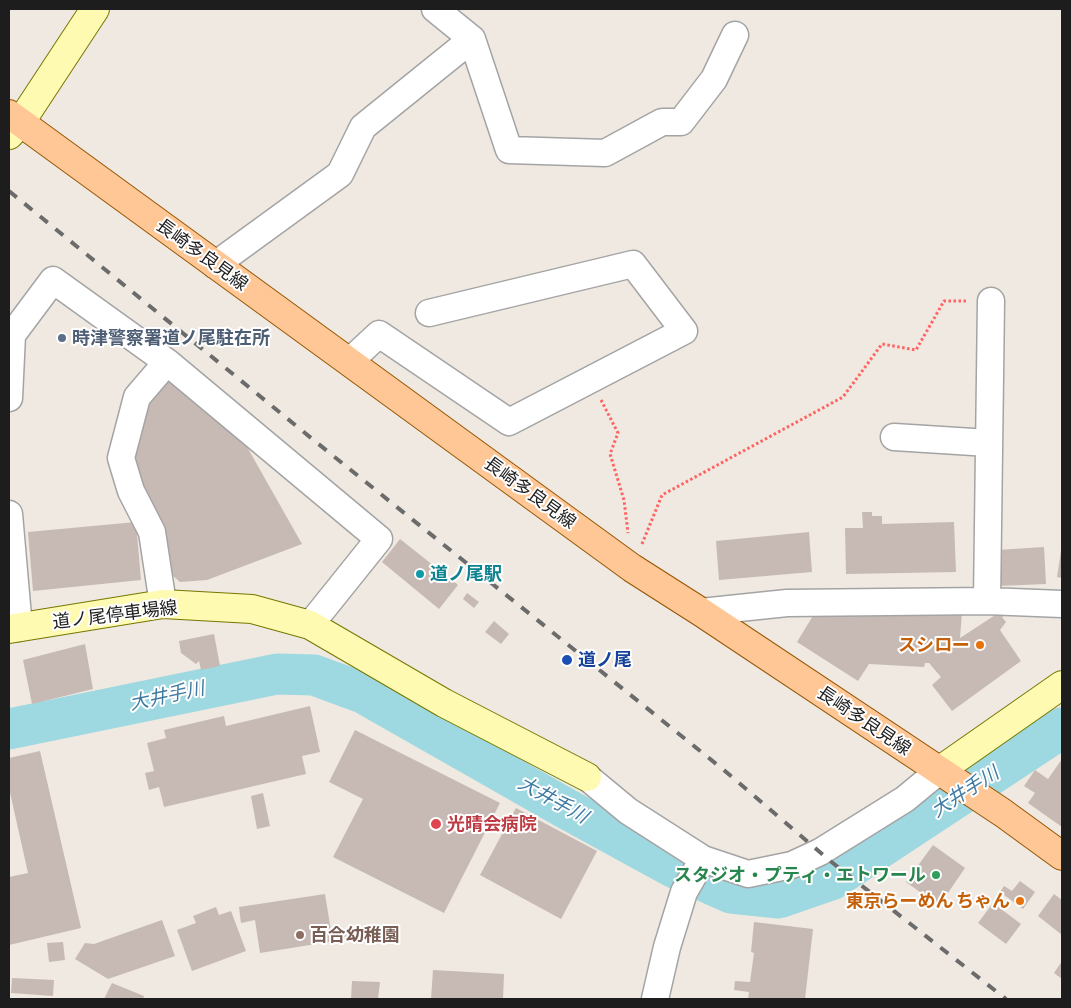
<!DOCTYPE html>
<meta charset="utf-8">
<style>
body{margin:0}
#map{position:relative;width:1071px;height:1008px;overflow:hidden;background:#efe9e1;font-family:"Asap Condensed",sans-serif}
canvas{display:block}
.frame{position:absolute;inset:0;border:10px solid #1d1d1d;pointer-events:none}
</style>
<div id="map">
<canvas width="1071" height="1008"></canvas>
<div class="frame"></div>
</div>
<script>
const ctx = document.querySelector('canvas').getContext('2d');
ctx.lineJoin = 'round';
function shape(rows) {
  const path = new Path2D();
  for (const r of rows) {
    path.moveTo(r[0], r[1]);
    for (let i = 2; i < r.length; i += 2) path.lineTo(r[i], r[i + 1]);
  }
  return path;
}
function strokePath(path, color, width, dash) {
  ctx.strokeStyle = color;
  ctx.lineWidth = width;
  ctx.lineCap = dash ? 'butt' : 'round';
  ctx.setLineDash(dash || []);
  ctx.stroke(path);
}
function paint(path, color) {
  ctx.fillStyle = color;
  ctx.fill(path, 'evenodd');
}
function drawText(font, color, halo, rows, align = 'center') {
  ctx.font = font + ' "Asap Condensed","Noto Sans JP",sans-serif';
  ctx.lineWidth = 4;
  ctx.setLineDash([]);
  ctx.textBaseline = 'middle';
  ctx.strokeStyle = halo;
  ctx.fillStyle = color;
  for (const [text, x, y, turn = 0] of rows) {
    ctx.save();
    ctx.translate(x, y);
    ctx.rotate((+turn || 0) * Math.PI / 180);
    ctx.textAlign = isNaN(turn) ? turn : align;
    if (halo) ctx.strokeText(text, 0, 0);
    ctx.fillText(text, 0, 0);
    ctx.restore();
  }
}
const river = shape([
 [9,729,277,674,314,675,363,693,565,808,673,867,731,893,779,898,831,880,1062,728]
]);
const building = shape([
 [170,381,246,445,302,544,207,580,180,582,172,575,163,531,142,484,134,454,143,408,161,384],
 [862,512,872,512,872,516,882,516,882,524,954,522,956,572,846,574,845,528,863,528],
 [136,522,141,580,33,591,28,532],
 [809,532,812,572,719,580,716,541],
 [400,539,458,585,439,609,382,562],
 [1044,547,1046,584,999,586,997,550],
 [1061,551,1062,551,1062,578,1057,577],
 [467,593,479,602,474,608,463,599],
 [1006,608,1011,612,1002,617,1006,622,1000,630,1021,661,952,711,932,685,941,677,929,663,925,663,924,667,869,664,858,681,797,642,814,614,962,612,960,638],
 [494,621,509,634,501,644,485,632],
 [214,634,220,666,201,670,199,661,196,664,181,653,179,641],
 [85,644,93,689,32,704,23,660],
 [310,706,320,752,302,756,306,774,164,807,159,787,149,790,145,773,154,771,147,743,166,738,164,730,224,716,226,726],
 [355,730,500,803,444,913,333,857,363,799,329,782],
 [40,751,81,928,9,945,9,877,28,873,9,788,9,758],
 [1062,759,1062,827,1028,803,1035,793,1024,786,1035,770,1048,779],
 [263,793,270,826,257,829,251,796],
 [516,808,597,851,561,919,480,875],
 [933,845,965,868,939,906,906,882],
 [1020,881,1035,892,1023,909,1000,892,1004,886,1012,891],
 [325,894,331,931,345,929,347,939,260,953,255,920,241,923,239,907],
 [1054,894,1062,900,1062,935,1038,916],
 [993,903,1021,924,1006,944,978,923],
 [216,907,219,915,231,911,246,951,192,971,177,930,196,923,193,916],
 [162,920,175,956,108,979,75,959,85,943,94,944],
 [754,922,813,929,805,999,748,999,749,992,734,990,735,981,750,982,754,953,751,952],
 [63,942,65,960,49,962,47,943],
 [1062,961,1062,979,1054,973],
 [433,970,504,974,503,999,431,999],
 [12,978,54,980,53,996,11,993],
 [352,981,380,982,378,999,351,999],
 [112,983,144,996,143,999,104,999]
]);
const path = shape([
 [601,400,618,433,610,454,624,500,628,533],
 [642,544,662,495,843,397,882,344,916,350,944,301,968,301]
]);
const street = shape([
 [435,9,472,39,509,150,605,153,662,122,681,122,714,79,735,35],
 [215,265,340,174,363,127,472,39],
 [350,361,379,334,509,422,684,331,633,264,429,313],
 [9,398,12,335,53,280,167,362,379,539,310,625],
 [894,437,989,443],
 [9,514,19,628],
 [987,601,991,301],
 [163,604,152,532,131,491,121,458,137,397,167,362],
 [701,612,787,603,987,601,1062,604],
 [587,777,628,811,703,859,748,874,792,865,820,852,905,799,939,771],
 [655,999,667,947,684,892,703,859]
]);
const secondary = shape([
 [9,135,20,123,95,9],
 [9,629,163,604,252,609,310,625,444,703,587,777],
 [939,771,1062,685]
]);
const primary = shape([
 [9,114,632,568,701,612,1003,813,1062,856]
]);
const rail = shape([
 [9,191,316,442,725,771,829,860,1006,999]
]);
const markers = [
 [62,338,5,"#5c6f8a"],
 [420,574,5,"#0f9aa8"],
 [980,645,5,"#e8710a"],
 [567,660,6,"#1a4fb4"],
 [436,824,6,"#e0444e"],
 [936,875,5,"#2e9e5b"],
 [1020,901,5,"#e8710a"],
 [300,935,5,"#8d6e63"]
];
const streetNames = [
 ["長崎多良見線",202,255,36],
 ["長崎多良見線",530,493,36],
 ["道ノ尾停車場線",115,615,-7],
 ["長崎多良見線",864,721,34]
];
const serviceNames = [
 ["時津警察署道ノ尾駐在所",72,338]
];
const cultureNames = [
 ["道ノ尾駅",430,574]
];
const foodNames = [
 ["スシロー",970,645],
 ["東京らーめん ちゃん",1010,901]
];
const transitNames = [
 ["道ノ尾",578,660]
];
const healthNames = [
 ["光晴会病院",447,824]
];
const leisureNames = [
 ["スタジオ・プティ・エトワール",926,875]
];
const educationNames = [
 ["百合幼稚園",310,935]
];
const waterNames = [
 ["大井手川",167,696,-12],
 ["大井手川",965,792,-33],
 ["大井手川",553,800,29]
];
strokePath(river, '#9ed8e0', 41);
paint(building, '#c7bab5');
strokePath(street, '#a4a4a4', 29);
strokePath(secondary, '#767700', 30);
strokePath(primary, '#955500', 30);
strokePath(path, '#ff6362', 3, [2.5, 2.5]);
strokePath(street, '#fff', 26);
strokePath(secondary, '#fefab1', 28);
strokePath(primary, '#ffc796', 28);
strokePath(rail, '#6b6b6b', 4, [10, 10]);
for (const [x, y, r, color] of markers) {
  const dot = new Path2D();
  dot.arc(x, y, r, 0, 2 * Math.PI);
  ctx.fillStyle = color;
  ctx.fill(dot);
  strokePath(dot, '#fff', 2);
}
drawText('18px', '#1d1d1d', '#fff', streetNames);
drawText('bold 18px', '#4e5e75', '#fff', serviceNames, 'left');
drawText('bold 18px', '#0d838f', '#fff', cultureNames, 'left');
drawText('bold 18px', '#c56008', '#fff', foodNames, 'right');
drawText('bold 18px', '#164399', '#fff', transitNames, 'left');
drawText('bold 18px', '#be3a42', '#fff', healthNames, 'left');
drawText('bold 18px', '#27864d', '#fff', leisureNames, 'right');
drawText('bold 18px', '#785e54', '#fff', educationNames, 'left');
drawText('italic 19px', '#3e7aa2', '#fff', waterNames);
</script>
